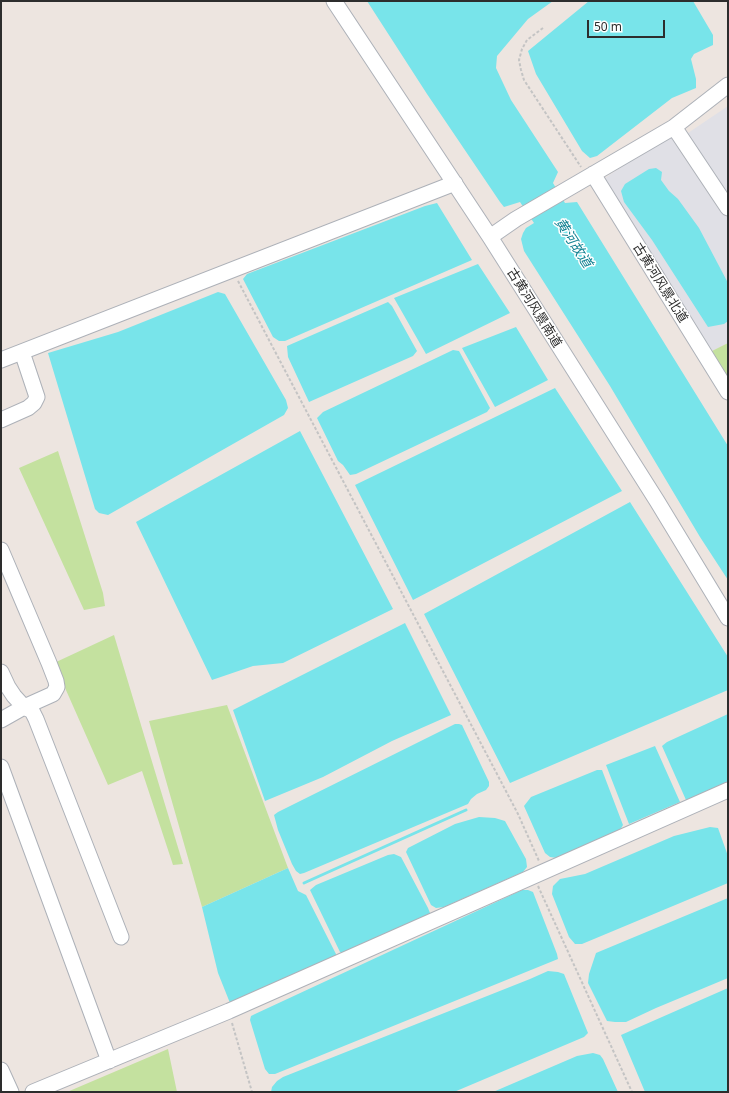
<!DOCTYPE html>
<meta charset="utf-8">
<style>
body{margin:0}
#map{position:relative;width:729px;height:1093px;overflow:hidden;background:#ede5e0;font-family:"Noto Sans",sans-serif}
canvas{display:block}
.frame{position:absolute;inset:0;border:2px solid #2d2d2d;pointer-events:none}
.scale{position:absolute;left:587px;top:20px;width:78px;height:18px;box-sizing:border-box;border:2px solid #2d2d2d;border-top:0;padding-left:5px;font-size:12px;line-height:14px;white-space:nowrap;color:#2d2d2d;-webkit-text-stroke:3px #fff;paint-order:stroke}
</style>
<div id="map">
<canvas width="729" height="1093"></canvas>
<div class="frame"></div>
<div class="scale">50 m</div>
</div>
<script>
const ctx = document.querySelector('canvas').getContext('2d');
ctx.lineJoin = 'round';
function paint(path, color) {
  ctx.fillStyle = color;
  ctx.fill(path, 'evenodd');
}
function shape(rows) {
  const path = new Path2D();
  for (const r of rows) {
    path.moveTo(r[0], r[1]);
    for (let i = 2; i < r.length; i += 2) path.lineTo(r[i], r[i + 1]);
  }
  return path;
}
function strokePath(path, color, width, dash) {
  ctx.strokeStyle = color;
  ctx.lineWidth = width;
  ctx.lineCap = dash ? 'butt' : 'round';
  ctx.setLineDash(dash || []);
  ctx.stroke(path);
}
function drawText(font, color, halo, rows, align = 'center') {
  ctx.font = font + ' "Noto Sans","Noto Sans SC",sans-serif';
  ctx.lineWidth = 3;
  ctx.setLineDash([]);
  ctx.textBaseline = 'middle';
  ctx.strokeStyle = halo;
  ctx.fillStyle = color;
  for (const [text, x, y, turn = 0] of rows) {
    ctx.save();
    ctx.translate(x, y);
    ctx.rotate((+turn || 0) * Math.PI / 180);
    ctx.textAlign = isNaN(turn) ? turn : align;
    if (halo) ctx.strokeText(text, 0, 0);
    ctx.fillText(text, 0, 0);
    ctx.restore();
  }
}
const industrial = shape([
 [728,106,728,343,710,352,605,178,665,138,688,133]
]);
const green = shape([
 [728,343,728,381,710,352],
 [58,451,103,593,105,606,84,610,19,468],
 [114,635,150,755,183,864,173,865,142,771,108,785,54,663],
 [227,705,288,868,202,907,149,721],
 [168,1049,177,1092,67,1092]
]);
const water = shape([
 [367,1,553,1,528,19,497,56,496,68,511,100,558,172,553,183,565,203,577,202,728,446,728,580,700,537,610,386,524,251,521,239,523,233,526,228,534,223,520,202,504,207,500,202,427,94],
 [589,1,693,1,713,35,713,45,694,54,691,59,696,79,696,88,672,98,597,156,590,158,582,151,536,74,528,51],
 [656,168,662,172,661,180,669,191,678,199,699,228,728,283,728,321,724,324,708,327,652,240,624,202,621,191,625,184,649,169],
 [437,203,472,260,285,341,279,341,273,337,243,279,247,274,425,206],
 [478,264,510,313,426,354,394,298],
 [218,292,225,294,286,400,288,408,284,415,108,515,99,513,95,509,48,353,118,332],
 [388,302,392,306,417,351,413,356,309,402,288,357,287,346],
 [516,327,548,380,495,407,462,348],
 [453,350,459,351,490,408,487,412,356,474,350,475,343,465,338,461,317,418,323,412],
 [555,388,622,491,413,600,355,485],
 [300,431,393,609,283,663,253,666,212,680,136,522],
 [630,502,728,657,728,690,510,783,424,614],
 [405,623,451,715,392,741,323,777,265,801,233,710],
 [728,714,728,782,686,800,662,746,667,742],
 [455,724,459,724,462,725,489,782,489,786,486,790,477,794,471,799,468,804,304,873,300,874,296,871,292,864,278,830,274,815,278,812],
 [655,746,680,802,629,824,606,765],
 [597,770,602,770,623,825,620,830,563,856,557,858,550,857,545,853,524,806,531,797],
 [479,817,495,818,505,821,526,859,527,867,523,872,444,907,436,908,431,905,406,852,408,848,455,824],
 [710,827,718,828,728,856,728,883,582,944,575,944,569,937,552,894,553,886,560,879,585,874,674,836],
 [394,854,401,857,428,908,430,913,428,918,344,954,340,952,310,890,316,885,388,855],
 [288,868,298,891,306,895,337,956,230,1003,218,973,202,907],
 [522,890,528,890,533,892,557,954,558,959,275,1074,269,1074,265,1069,250,1020,251,1016,255,1014],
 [728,898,728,978,656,1008,626,1022,615,1022,607,1021,588,983,589,974,596,953],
 [548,971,558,972,564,974,588,1033,584,1037,454,1092,271,1092,272,1087,277,1081,283,1077,530,979],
 [728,988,728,1092,645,1092,621,1035],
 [593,1053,600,1055,603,1059,618,1092,493,1092,577,1056]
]);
const stream = shape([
 [304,883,466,810]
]);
const path = shape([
 [543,28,527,40,522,49,519,60,521,70,524,80,581,167],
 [238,281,518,814,539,861],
 [538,886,632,1092],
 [232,1023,252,1092]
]);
const minor = shape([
 [334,1,490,237,657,501,728,618],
 [674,127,728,208],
 [593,174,728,392],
 [490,237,516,219,674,127,728,85],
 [1,360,455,183],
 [1,420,28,408,34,403,37,397,22,352],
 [1,550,49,663,56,681,57,687,53,694,24,707,1,720],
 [1,672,8,687,14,696,24,707,32,711,36,719,121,937],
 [1,767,109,1061],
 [1,1070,11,1092],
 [33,1092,229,1011,728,790]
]);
const streetNames = [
 ["古黄河风景北道",660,283,58],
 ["古黄河风景南道",534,308,58]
];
const waterNames = [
 ["黄河故道",573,243,57]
];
paint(industrial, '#e0e0e6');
paint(green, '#c4e19f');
paint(water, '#78e4ea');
strokePath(stream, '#78e4ea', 3);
strokePath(minor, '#adb1b8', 17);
strokePath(path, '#c4c4c4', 2, [3, 2]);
strokePath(minor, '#fff', 15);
drawText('13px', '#2d2d2d', '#fff', streetNames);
drawText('italic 14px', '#138293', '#fff', waterNames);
</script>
